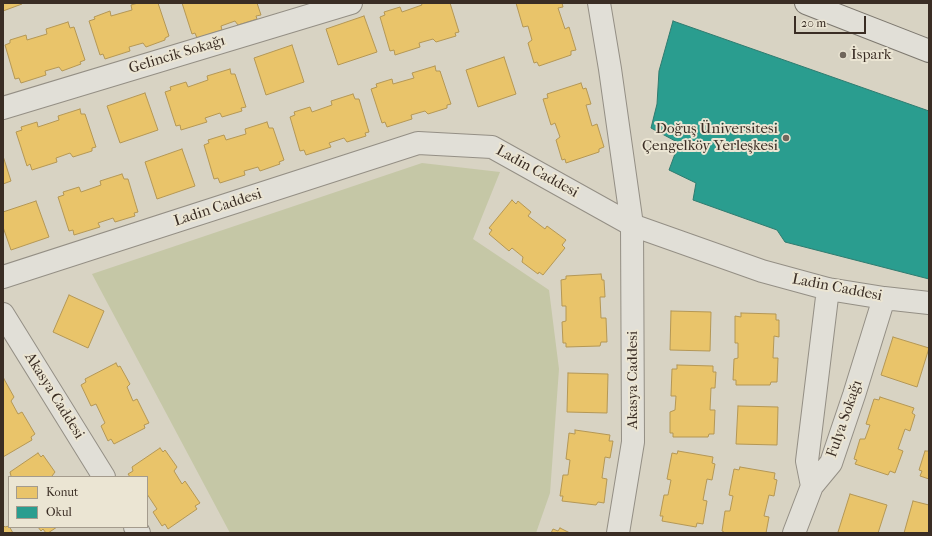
<!DOCTYPE html>
<meta charset="utf-8">
<style>
body{margin:0}
#map{position:relative;width:932px;height:536px;overflow:hidden;background:#d8d3c3;font-family:"IM FELL French Canon",serif}
canvas{display:block}
.frame{position:absolute;inset:0;border:4px solid #3a2d24;pointer-events:none}
.legend{position:absolute;left:8px;top:476px;width:140px;height:52px;box-sizing:border-box;background:#ebe5d3;border:1px solid #a49b8d;margin:0;padding:5px 7px;list-style:none;font-size:12px;color:#3a2d24}
.legend li{display:flex;align-items:center;gap:8px;height:20px}
.legend b{width:20px;border:1px solid #a49b8d}
.scale{position:absolute;left:794px;top:16px;width:72px;height:18px;box-sizing:border-box;border:2px solid #3a2d24;border-top:0;padding-left:5px;font-size:12px;line-height:14px;white-space:nowrap;color:#3a2d24;-webkit-text-stroke:3px #ebe5d3;paint-order:stroke}
</style>
<div id="map">
<canvas width="932" height="536"></canvas>
<div class="frame"></div>
<ul class="legend">
<li><b style="height:11px;background:#e9c46a"></b>Konut</li>
<li><b style="height:11px;background:#2a9d8f"></b>Okul</li>
</ul>
<div class="scale">20 m</div>
</div>
<script>
const ctx = document.querySelector('canvas').getContext('2d');
ctx.lineJoin = 'round';
function paint(path, color) {
  ctx.fillStyle = color;
  ctx.fill(path, 'evenodd');
}
function shape(rows) {
  const path = new Path2D();
  for (const r of rows) {
    path.moveTo(r[0], r[1]);
    for (let i = 2; i < r.length; i += 2) path.lineTo(r[i], r[i + 1]);
  }
  return path;
}
function strokePath(path, color, width, dash) {
  ctx.strokeStyle = color;
  ctx.lineWidth = width;
  ctx.lineCap = dash ? 'butt' : 'round';
  ctx.setLineDash(dash || []);
  ctx.stroke(path);
}
function drawText(font, color, halo, rows, align = 'center') {
  ctx.font = font + ' "IM FELL French Canon",serif';
  ctx.lineWidth = 4;
  ctx.setLineDash([]);
  ctx.textBaseline = 'middle';
  ctx.strokeStyle = halo;
  ctx.fillStyle = color;
  for (const [text, x, y, turn = 0] of rows) {
    ctx.save();
    ctx.translate(x, y);
    ctx.rotate((+turn || 0) * Math.PI / 180);
    ctx.textAlign = isNaN(turn) ? turn : align;
    if (halo) ctx.strokeText(text, 0, 0);
    ctx.fillText(text, 0, 0);
    ctx.restore();
  }
}
const green = shape([
 [422,163,500,172,473,239,549,290,559,369,550,493,536,533,230,533,92,274]
]);
const homes = shape([
 [3,3,21,3,22,4,3,11,3,3],
 [138,3,158,3,169,36,165,38,165,40,146,47,143,43,129,47,130,51,105,59,103,54,100,55,89,21,95,19,94,17,110,11,111,16,132,10,131,5,138,3],
 [182,3,257,3,261,15,256,16,257,19,238,25,235,21,221,26,222,30,197,38,195,33,192,34,182,3],
 [421,3,450,3,459,32,455,33,456,36,436,42,433,39,419,43,420,47,395,55,394,50,390,51,380,17,385,15,384,12,400,7,402,12,422,5,421,3],
 [516,3,562,3,563,7,558,8,565,29,569,27,576,50,571,51,571,55,539,66,537,62,534,63,528,43,532,40,528,26,523,27,516,3],
 [364,16,377,52,338,65,326,29,364,16],
 [68,22,70,28,74,27,85,60,80,62,81,64,62,71,59,67,45,71,46,75,21,83,19,78,15,79,5,45,10,43,10,40,26,35,27,40,47,34,46,29,68,22],
 [292,45,304,82,266,95,254,58,292,45],
 [504,57,516,94,478,107,466,70,504,57],
 [435,66,436,71,440,71,451,104,447,105,447,108,428,114,425,111,411,115,412,119,387,127,385,122,382,123,371,89,377,87,376,84,392,79,393,84,414,78,412,73,435,66],
 [230,69,231,74,235,74,246,107,241,108,242,111,222,117,220,113,205,118,207,122,181,130,180,125,176,126,165,92,171,90,170,87,186,82,188,87,208,80,207,76,230,69],
 [581,83,583,89,586,88,591,104,586,105,592,126,597,124,604,147,599,149,599,152,566,163,565,159,562,160,556,140,560,137,555,123,551,125,543,99,548,98,547,94,581,83],
 [145,93,158,130,120,143,107,106,145,93],
 [353,94,355,99,359,99,369,132,365,133,366,136,347,142,344,138,329,143,331,147,306,155,304,150,300,151,290,117,295,115,294,112,310,107,312,112,332,105,331,101,353,94],
 [80,109,81,114,85,114,96,147,92,148,92,151,73,157,70,153,56,158,57,162,32,170,30,164,27,166,16,132,22,130,21,127,37,122,38,127,59,120,58,116,80,109],
 [267,122,269,128,273,128,284,160,279,162,280,164,260,171,258,167,244,171,245,175,220,183,218,178,214,179,204,145,209,143,208,140,224,135,226,140,246,134,245,129,267,122],
 [182,149,195,186,157,199,145,162,182,149],
 [3,156,11,181,3,184,3,156],
 [122,174,124,179,128,179,138,212,134,213,135,216,115,222,113,218,98,223,100,227,74,235,73,230,69,231,58,197,64,195,63,192,79,187,81,192,101,185,100,181,122,174],
 [512,200,516,204,518,201,531,212,528,216,545,229,547,226,566,240,562,245,565,248,543,275,539,272,538,274,522,262,523,257,512,248,509,251,489,234,492,230,489,228,512,200],
 [36,201,49,237,11,250,3,227,3,212,36,201],
 [601,274,602,280,604,280,605,297,600,297,601,318,606,318,607,342,601,342,600,346,566,347,566,343,563,343,562,322,566,321,566,306,562,306,561,280,566,279,566,276,601,274],
 [69,295,104,311,88,348,53,332,69,295],
 [671,311,711,312,710,351,670,350,671,311],
 [741,313,776,314,776,320,779,320,779,337,774,336,773,358,778,358,777,382,771,382,770,385,736,385,736,380,733,380,734,359,738,358,738,343,735,343,735,316,741,317,741,313],
 [893,337,929,348,917,387,881,375,893,337],
 [116,363,118,367,120,366,130,384,127,387,133,401,137,399,149,423,144,425,145,428,114,444,111,439,108,441,101,426,105,423,96,404,91,406,81,385,86,382,85,379,116,363],
 [677,365,713,366,713,372,716,372,715,388,711,388,710,410,715,410,714,434,709,434,708,437,673,437,673,433,670,433,670,412,675,410,676,396,671,396,672,369,677,369,677,365],
 [568,373,608,374,607,413,567,412,568,373],
 [4,379,14,397,11,401,18,414,22,412,35,434,31,437,32,440,3,457,3,380,4,379],
 [880,397,914,408,912,413,915,415,910,431,905,429,898,449,903,451,895,473,890,471,888,475,855,464,857,460,854,459,860,439,865,439,870,425,866,424,874,399,879,400,880,397],
 [738,406,778,407,777,445,736,444,738,406],
 [575,430,610,435,609,441,613,441,610,458,605,457,602,478,607,479,604,503,598,502,596,505,562,501,563,496,560,496,563,475,568,475,570,460,566,459,569,433,575,434,575,430],
 [160,448,163,452,165,450,177,467,174,471,182,484,185,481,200,503,195,506,197,509,168,529,165,524,162,526,153,512,157,509,147,494,147,477,130,477,128,474,133,471,132,467,160,448],
 [678,451,713,457,712,463,715,464,712,480,707,479,703,500,707,501,703,524,697,523,696,527,662,521,663,516,660,516,664,495,668,495,671,480,667,479,672,453,677,454,678,451],
 [925,451,929,451,929,479,920,476,922,471,919,470,925,451],
 [38,453,41,457,43,455,55,472,52,476,53,477,10,477,11,476,10,472,38,453],
 [740,467,775,473,774,479,777,480,774,496,769,495,764,516,769,517,766,533,724,533,724,532,722,531,725,511,730,511,733,496,729,495,734,469,739,470,740,467],
 [850,494,887,505,878,533,841,533,838,532,850,494],
 [913,501,929,505,929,533,904,533,913,501],
 [3,525,5,527,9,526,13,533,3,533,3,525],
 [38,527,57,527,48,533,46,533,43,529,41,531,38,527],
 [560,528,570,533,551,533,553,529,558,531,560,528]
]);
const schools = shape([
 [673,21,929,111,929,279,785,242,777,230,693,200,696,183,669,170,679,143,651,128,657,104,659,71,673,21]
]);
const street = shape([
 [599,3,610,69,632,225,633,442,618,533],
 [3,108,351,3],
 [3,277,418,143,492,147,632,225,762,271,828,289,884,298,929,303],
 [3,314,104,477],
 [812,486,807,461,828,289],
 [135,527,139,533],
 [794,533,812,486,831,463,854,395,884,298]
]);
const secondary = shape([
 [806,3,929,51]
]);
const markers = [
 [843,55,4,"#71675c"],
 [786,138,4,"#71675c"]
];
const streetNames = [
 ["Gelincik Sokağı",177,55,-17],
 ["Ladin Caddesi",537,172,29],
 ["Ladin Caddesi",218,208,-18],
 ["Ladin Caddesi",837,288,11],
 ["Akasya Caddesi",633,380,-90],
 ["Akasya Caddesi",54,396,58],
 ["Fulya Sokağı",845,419,-71]
];
const poiNames = [
 ["İspark",851,55],
 ["Doğuş Üniversitesi",778,129,"right"],
 ["Çengelköy Yerleşkesi",778,146,"right"]
];
paint(green, '#c5c7a6');
paint(homes, '#e9c46a');
strokePath(homes, '#b49755', 1);
paint(schools, '#2a9d8f');
strokePath(schools, '#2f7b6f', 1);
strokePath(street, '#948f85', 24);
strokePath(secondary, '#7d786f', 24);
strokePath(street, '#e1dfd7', 22);
strokePath(secondary, '#e1dfd7', 22);
for (const [x, y, r, color] of markers) {
  const dot = new Path2D();
  dot.arc(x, y, r, 0, 2 * Math.PI);
  ctx.fillStyle = color;
  ctx.fill(dot);
  strokePath(dot, '#ebe5d3', 1.5);
}
drawText('15px', '#3a2d24', '#ebe5d3', streetNames);
drawText('15px', '#3a2d24', '#ebe5d3', poiNames, 'left');
</script>
